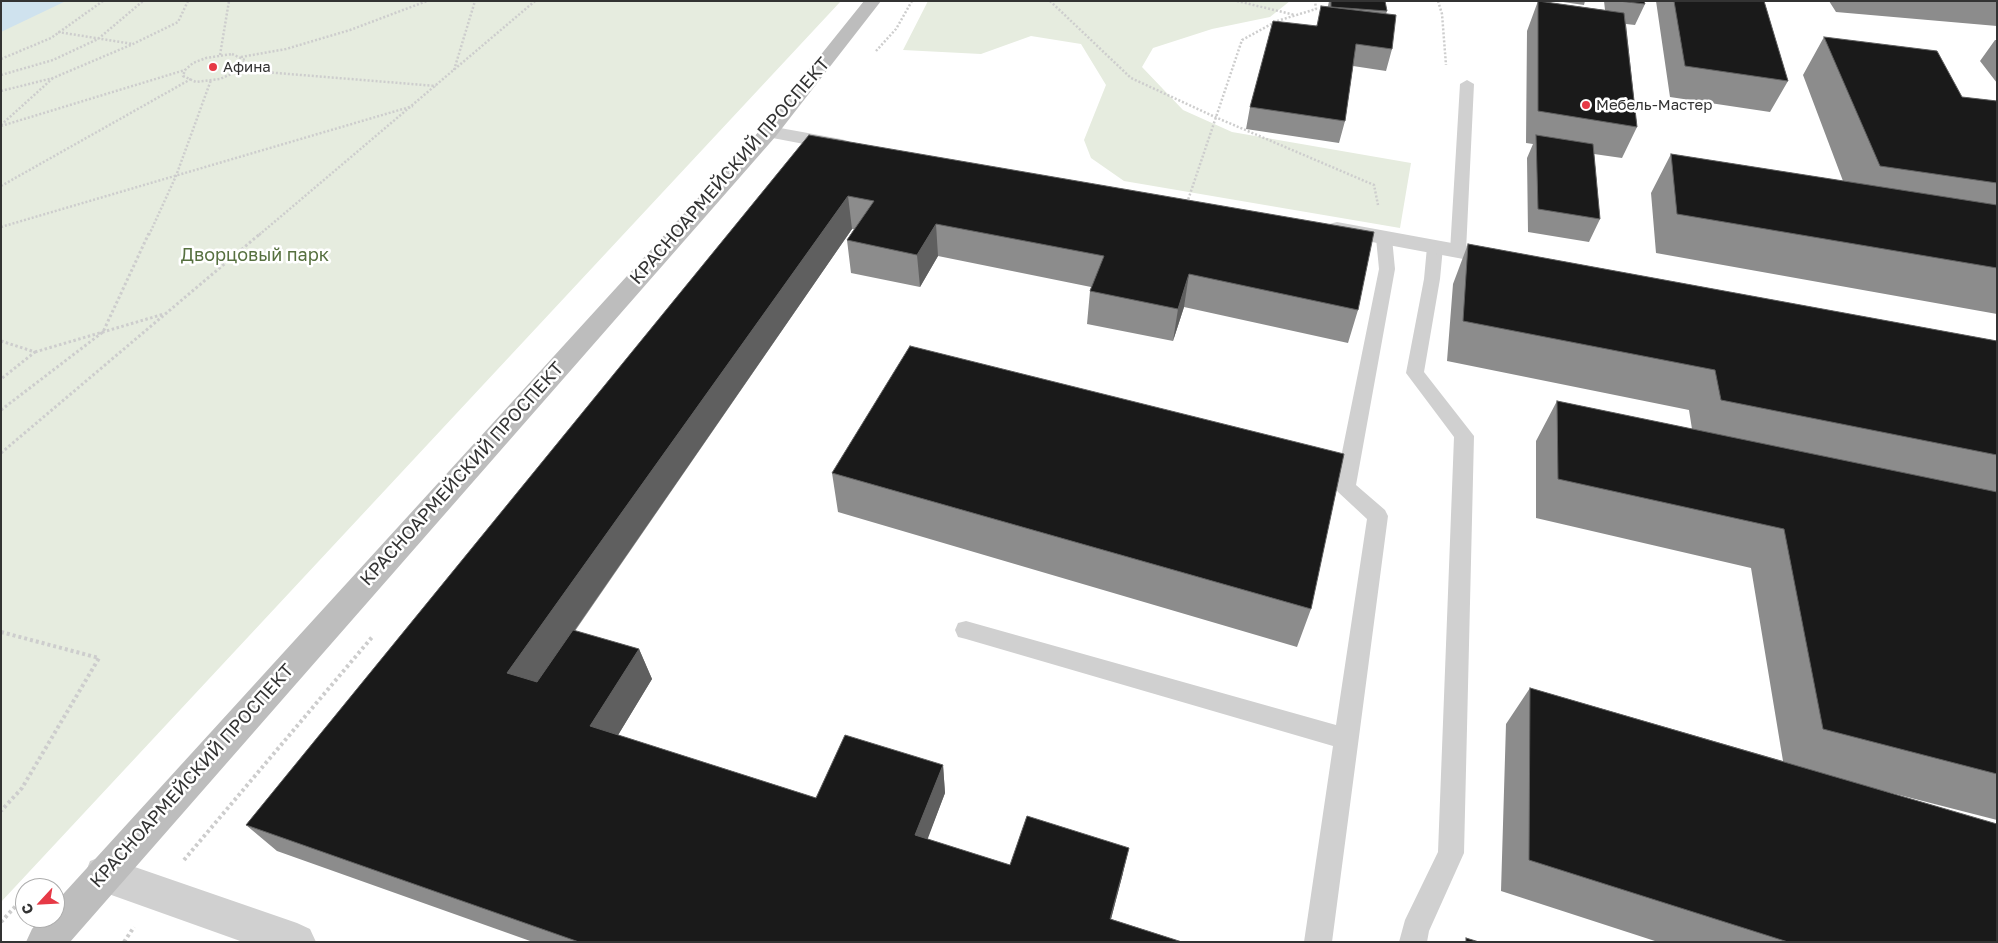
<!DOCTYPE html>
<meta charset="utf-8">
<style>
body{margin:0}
#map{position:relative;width:1998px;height:943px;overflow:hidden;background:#fff;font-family:"Golos Text",sans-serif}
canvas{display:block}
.frame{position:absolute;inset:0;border:2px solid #333;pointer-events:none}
.north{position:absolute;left:15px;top:878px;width:50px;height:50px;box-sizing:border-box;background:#fff;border:1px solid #adadad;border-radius:50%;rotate:245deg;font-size:14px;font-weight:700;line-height:20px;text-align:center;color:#333}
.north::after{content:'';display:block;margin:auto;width:18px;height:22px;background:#e63946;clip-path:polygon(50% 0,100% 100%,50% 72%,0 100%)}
</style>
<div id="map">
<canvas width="1998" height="943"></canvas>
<div class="frame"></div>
<div class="north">С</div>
</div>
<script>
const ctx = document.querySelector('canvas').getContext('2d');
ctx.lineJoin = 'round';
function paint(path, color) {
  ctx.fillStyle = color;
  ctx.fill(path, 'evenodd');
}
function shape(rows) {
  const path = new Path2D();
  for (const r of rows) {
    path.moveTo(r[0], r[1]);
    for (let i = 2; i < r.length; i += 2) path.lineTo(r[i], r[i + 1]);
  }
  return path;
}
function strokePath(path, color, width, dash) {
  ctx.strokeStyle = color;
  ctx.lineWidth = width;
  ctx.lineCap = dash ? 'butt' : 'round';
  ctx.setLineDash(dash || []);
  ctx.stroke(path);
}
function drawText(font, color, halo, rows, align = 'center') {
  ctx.font = font + ' "Golos Text",sans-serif';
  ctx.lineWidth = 5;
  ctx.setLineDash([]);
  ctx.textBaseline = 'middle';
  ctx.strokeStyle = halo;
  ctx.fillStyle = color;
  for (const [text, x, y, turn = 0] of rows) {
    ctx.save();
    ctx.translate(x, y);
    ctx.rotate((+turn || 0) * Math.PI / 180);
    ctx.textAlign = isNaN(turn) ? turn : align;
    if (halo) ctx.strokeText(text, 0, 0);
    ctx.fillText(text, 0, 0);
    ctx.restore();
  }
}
const green = shape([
 [1,1,841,1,1,902],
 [928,1,1290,1,1270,17,1212,29,1153,48,1142,67,1183,110,1232,132,1411,163,1400,228,1124,181,1091,158,1084,140,1106,85,1081,44,1031,36,981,54,903,50]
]);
const water = shape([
 [1,1,66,1,1,32]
]);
const pathFar2 = shape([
 [1050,1,1131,78,1215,117,1374,185,1378,205],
 [1237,1,1295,15],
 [1438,1,1442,14,1446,65],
 [58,32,133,44],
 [876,51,896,29,912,1],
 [232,54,245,60,240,70,220,79,196,82,183,76,185,70,193,63,206,58,232,54],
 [220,55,229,1],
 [241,57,286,49,350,30,427,1],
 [1,59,51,38,103,1],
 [240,70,436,86],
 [454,70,475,1],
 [1,75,53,60,98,39,143,1],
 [1,91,53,78,133,44,178,22,188,1],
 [1,125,53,78],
 [1,126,185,70],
 [1,186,191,79],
 [1187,203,1242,40,1277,21,1316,9,1315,1],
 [1,227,413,106],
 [149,235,176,176,211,80],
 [259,235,535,1]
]);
const pathFar1 = shape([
 [1,341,35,352,1,379],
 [35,352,164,314],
 [1,410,103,332,149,233],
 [1,453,261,233]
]);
const path = shape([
 [1,632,99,658,22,788,1,811],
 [184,860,373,636],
 [33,888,41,880],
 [1,922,25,896],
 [124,942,134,927]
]);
const service = shape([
 [1467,80,1474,84,1466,251,1464,255,1458,256,1452,255,1450,251,1460,84,1467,80],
 [1384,233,1390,235,1392,238,1395,269,1356,485,1385,510,1388,516,1332,942,1304,942,1333,746,966,639,958,637,955,630,958,623,966,621,1336,725,1367,519,1338,492,1335,487,1379,269,1376,238,1378,235,1384,233],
 [1435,242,1441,243,1443,247,1440,279,1424,372,1474,436,1464,853,1429,931,1427,942,1399,942,1405,920,1438,852,1454,437,1406,373,1424,279,1427,247,1429,243,1435,242]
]);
const minor = shape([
 [769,126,841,139,848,141,851,145,848,149,841,151,762,136,759,132,762,128,769,126],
 [1337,222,1501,252,1509,254,1512,259,1509,264,1501,266,1329,234,1326,229,1329,224,1337,222],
 [103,856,297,923,310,929,316,942,243,942,103,892,90,887,85,874,90,861,103,856]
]);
const secondary = shape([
 [864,1,881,1,776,136,70,942,26,942,32,929,41,918,55,918,55,903,762,128,864,1]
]);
const wall = shape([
 [1329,1,1385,1,1387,11,1386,14,1392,49,1386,71,1353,66,1345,121,1339,143,1246,129,1250,107,1316,26,1328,6],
 [1538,1,1605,10,1604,1,1644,1,1645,4,1635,25,1626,24,1637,127,1622,158,1594,154,1600,219,1589,242,1528,232,1527,158,1533,144,1526,143,1527,31],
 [1556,1,1585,1,1584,5],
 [1656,1,1764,1,1788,81,1770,112,1670,97],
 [1829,1,1997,1,1997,26,1836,12],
 [1824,37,1962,97,1997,101,1997,314,1656,253,1651,193,1671,154,1843,181,1803,75],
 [1995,40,1997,40,1997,83,1980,61],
 [809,135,1358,310,1348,343,1184,307,1173,341,1087,324,1090,291,1091,287,938,256,920,287,851,273,847,240,854,229,852,229,575,631,639,649,652,679,618,735,816,798,943,765,945,793,927,839,1010,865,1123,873,1111,919,1182,942,533,942,277,851,246,825],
 [1468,244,1997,341,1997,820,1876,789,1997,942,1658,942,1501,891,1506,724,1530,688,1783,761,1751,568,1536,518,1536,441,1557,401,1692,429,1689,410,1447,361,1453,284],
 [832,473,1311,609,1297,647,838,512]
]);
const shadedWall = shape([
 [848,196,852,229,525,702,507,673],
 [936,224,938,256,920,287,917,255],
 [1189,274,1184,307,1173,341,1178,309],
 [639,649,652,679,606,755,590,726],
 [943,765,945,793,919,862,915,835],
 [1129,848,1123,873,1105,942,1110,919]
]);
const building = shape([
 [1331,1,1385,1,1387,11,1331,7,1331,1],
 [1538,1,1624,13,1637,127,1538,111,1538,1],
 [1618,1,1644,1,1645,4,1618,1],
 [1674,1,1764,1,1788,81,1685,66,1674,1],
 [1321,6,1396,15,1392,49,1356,44,1345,121,1250,107,1273,21,1317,26,1321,6],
 [1824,37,1937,51,1962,97,1997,101,1997,183,1880,166,1824,37],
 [809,135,1374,232,1358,310,1189,274,1178,309,1090,291,1104,256,936,224,917,255,847,240,874,201,848,196,507,673,537,682,573,630,639,649,590,726,816,798,845,735,943,765,915,835,1010,865,1027,816,1129,848,1110,919,1182,942,579,942,246,825,809,135],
 [1536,135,1593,144,1600,219,1538,209,1536,135],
 [1671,154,1997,205,1997,268,1677,214,1671,154],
 [1468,244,1997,341,1997,455,1721,400,1715,370,1463,321,1468,244],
 [910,346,1344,454,1311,609,832,473,910,346],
 [1557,401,1997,492,1997,774,1823,729,1784,529,1558,479,1557,401],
 [1530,688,1997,824,1997,942,1788,942,1529,860,1530,688],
 [1466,938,1479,942,1466,942,1466,938]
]);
const markers = [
 [213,67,5,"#e63946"],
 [1586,105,5,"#e63946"]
];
const farPoinames = [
 ["Афина",223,67],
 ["Мебель-Мастер",1596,105]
];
const streetNames = [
 ["КРАСНОАРМЕЙСКИЙ ПРОСПЕКТ",730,171,-49],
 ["КРАСНОАРМЕЙСКИЙ ПРОСПЕКТ",462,474,-48],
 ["КРАСНОАРМЕЙСКИЙ ПРОСПЕКТ",192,776,-48]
];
const parkNames = [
 ["Дворцовый парк",255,255]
];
paint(green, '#e6ecdf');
paint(water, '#cfe2ee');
strokePath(pathFar2, '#cdcdcd', 2.5, [2, 2]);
strokePath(pathFar1, '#cdcdcd', 3, [2.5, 2.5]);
strokePath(path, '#cdcdcd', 4, [3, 3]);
paint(service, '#d0d0d0');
paint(minor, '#d0d0d0');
paint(secondary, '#bdbdbd');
paint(wall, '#8c8c8c');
paint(shadedWall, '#5f5f5f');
paint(building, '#1a1a1a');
strokePath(building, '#5f5f5f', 1);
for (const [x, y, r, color] of markers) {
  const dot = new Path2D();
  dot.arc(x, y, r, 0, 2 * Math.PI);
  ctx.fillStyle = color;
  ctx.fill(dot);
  strokePath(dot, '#fff', 2);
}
drawText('15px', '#333', '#fff', farPoinames, 'left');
drawText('18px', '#333', '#fff', streetNames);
drawText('18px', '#56703f', '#fff', parkNames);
</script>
